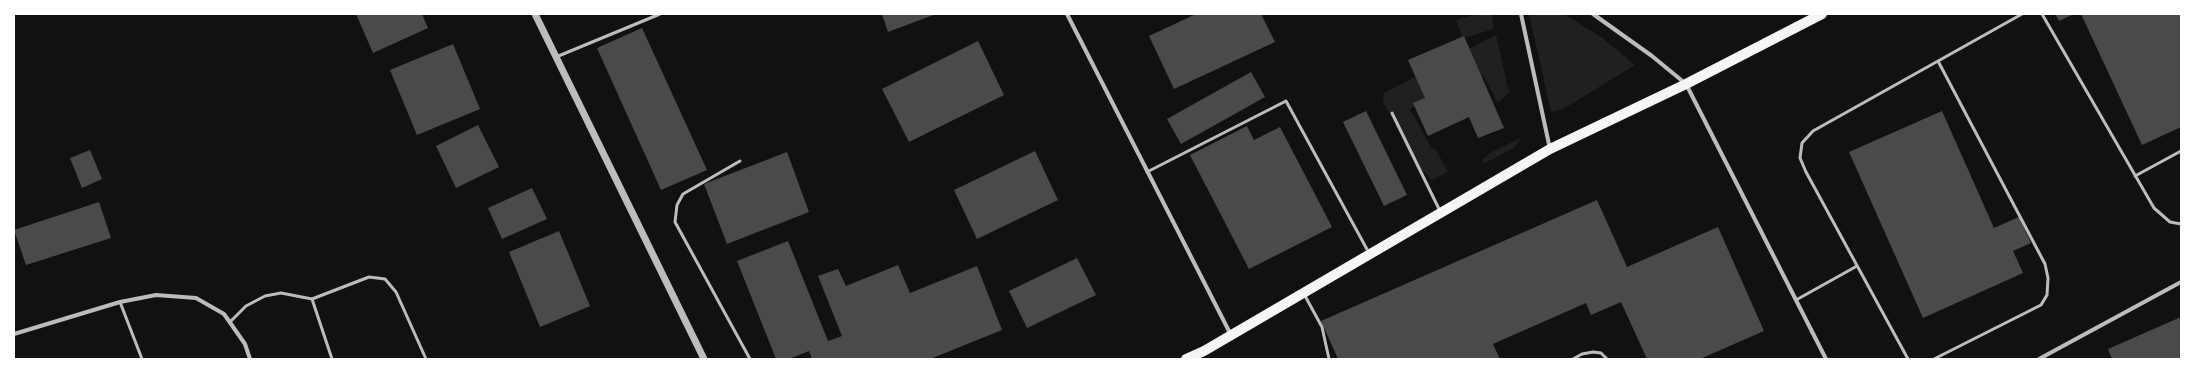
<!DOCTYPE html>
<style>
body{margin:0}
#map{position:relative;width:2195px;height:373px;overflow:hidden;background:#111;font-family:"Playfair Display",serif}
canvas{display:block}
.frame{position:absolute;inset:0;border:15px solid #fff;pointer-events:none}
</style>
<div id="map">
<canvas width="2195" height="373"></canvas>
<div class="frame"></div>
</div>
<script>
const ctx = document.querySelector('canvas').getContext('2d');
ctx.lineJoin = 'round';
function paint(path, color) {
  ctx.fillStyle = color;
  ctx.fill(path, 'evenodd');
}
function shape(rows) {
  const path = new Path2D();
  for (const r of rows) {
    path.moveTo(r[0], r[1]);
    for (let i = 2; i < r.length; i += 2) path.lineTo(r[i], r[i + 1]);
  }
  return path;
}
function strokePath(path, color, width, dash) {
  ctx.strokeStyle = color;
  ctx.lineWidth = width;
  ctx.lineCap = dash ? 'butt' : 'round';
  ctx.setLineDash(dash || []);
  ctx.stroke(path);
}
const green = shape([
 [1478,14,1492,14,1494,29,1463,38,1456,20],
 [1529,14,1564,14,1601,37,1635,65,1563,109,1551,112],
 [1496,35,1509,92,1498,103,1483,75,1458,89,1453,83,1410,109,1432,149,1435,148,1448,172,1432,180,1416,164,1383,101,1384,93],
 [1521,138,1514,148,1485,163,1482,160,1490,153]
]);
const building = shape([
 [356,14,422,14,428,28,373,53],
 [882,14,936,14,888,32],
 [1196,14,1261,14,1275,42,1174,89,1149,36],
 [2055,14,2074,14,2059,21],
 [2081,14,2181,14,2181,127,2142,145],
 [642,28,707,170,661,190,597,48],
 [1464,36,1504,128,1478,138,1469,117,1428,136,1413,103,1425,98,1408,60],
 [978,41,1004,95,909,142,882,89],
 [453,44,480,109,417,135,390,70],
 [1251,72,1265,97,1181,144,1167,119],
 [1366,111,1407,195,1384,206,1343,122],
 [1942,111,1994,228,2019,217,2031,243,2013,251,2023,273,1923,318,1849,152],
 [478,125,499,167,456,188,436,146],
 [1247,126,1254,140,1280,127,1332,227,1249,269,1190,155],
 [90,150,102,179,82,188,70,158],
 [1035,151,1058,200,977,239,954,190],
 [787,152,809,212,727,244,704,184],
 [532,188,547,219,502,239,488,208],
 [1597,200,1627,267,1718,227,1764,331,1700,359,1647,359,1621,302,1591,315,1586,303,1493,344,1500,359,1338,359,1321,321],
 [99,202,111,238,26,265,14,230],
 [559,231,590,306,540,327,509,252],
 [788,241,828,341,842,336,818,276,838,269,846,286,898,265,910,293,977,266,1002,330,930,359,812,359,809,351,789,359,776,359,737,261],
 [1077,258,1096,295,1027,328,1009,291],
 [2181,317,2181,359,2112,359,2108,349]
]);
const service = shape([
 [2042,14,2154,208,2170,222,2181,224],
 [556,57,660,14],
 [1392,113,1440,211],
 [740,161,683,194,677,205,675,222,750,359],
 [1147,172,1286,101,1369,253],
 [2135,176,2181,151],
 [1304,294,1322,327,1329,359],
 [312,299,332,359],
 [1796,300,1857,266],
 [120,302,142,359],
 [230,322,246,306,265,296,281,293,312,299,369,277,385,279,396,292,426,359],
 [1573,359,1582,354,1593,352,1601,353,1607,359],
 [1908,359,1806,172,1800,158,1802,143,1813,131,2022,14],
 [1934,359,2041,305,2047,295,2048,278,2045,264,1938,61]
]);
const minor = shape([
 [1067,14,1231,335],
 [1521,14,1550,149],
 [1593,14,1652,56,1686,84,1826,359],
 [14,334,120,302,156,295,196,298,224,314,245,344,250,359],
 [2039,359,2181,282]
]);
const tertiary = shape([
 [535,14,704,359]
]);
const primary = shape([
 [1186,359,1204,351,1550,149,1686,84,1822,14]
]);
paint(green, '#202020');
paint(building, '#4a4a4a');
strokePath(service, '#bcbcbc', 3);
strokePath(minor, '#bcbcbc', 4);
strokePath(tertiary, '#bcbcbc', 7);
strokePath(primary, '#f5f5f5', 10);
</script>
